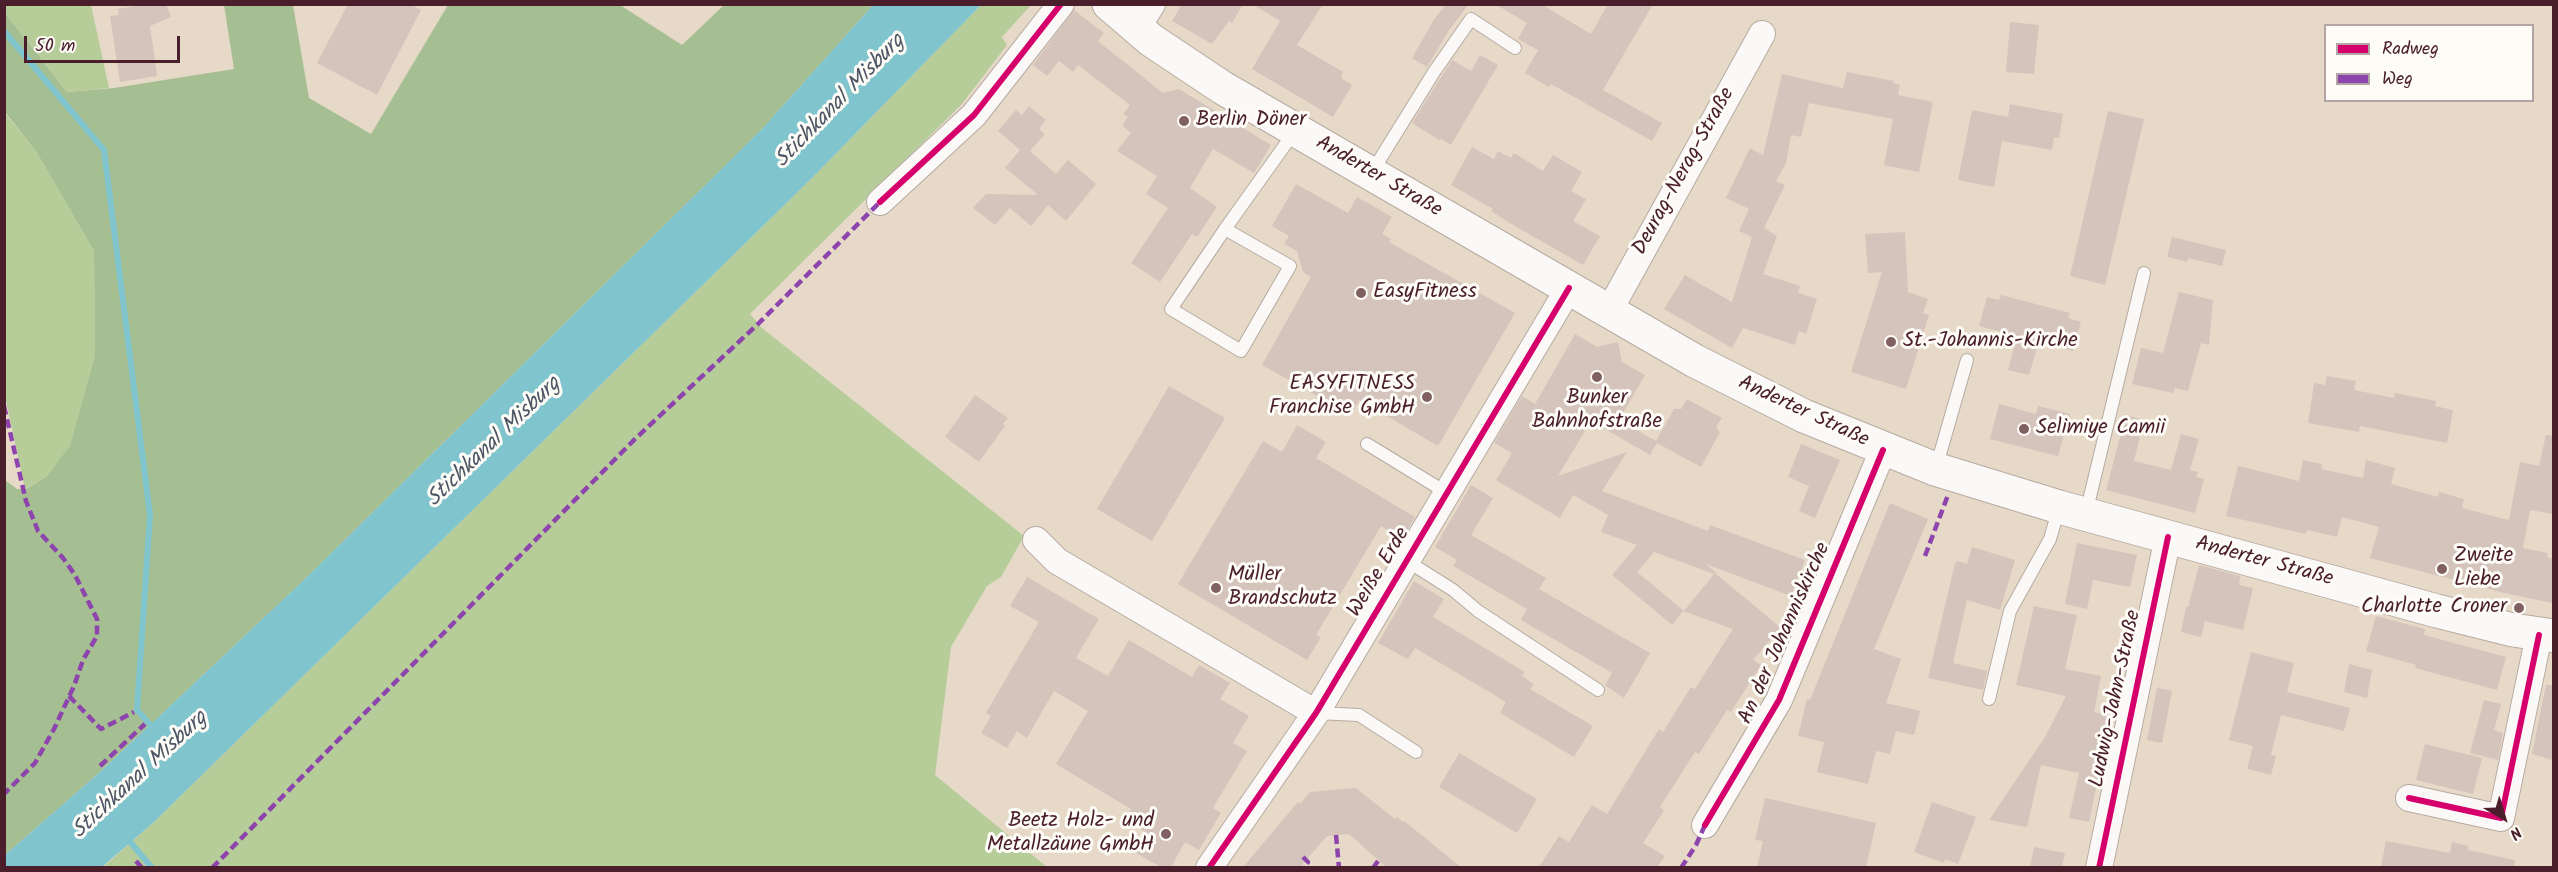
<!DOCTYPE html>
<meta charset="utf-8">
<style>
body{margin:0}
#map{position:relative;width:2558px;height:872px;overflow:hidden;background:#e6d9c8;font-family:Kalam,sans-serif}
canvas{display:block}
.frame{position:absolute;inset:0;border:6px solid #4a1f2b;pointer-events:none}
.legend{position:absolute;left:2324px;top:24px;width:210px;height:78px;box-sizing:border-box;background:#fdfcf7;border:2px solid #b5a4a5;margin:0;padding:8px 10px;list-style:none;font-size:18px;color:#4a1f2b}
.legend li{display:flex;align-items:center;gap:12px;height:30px}
.legend b{width:30px;border:2px solid #b5a4a5}
.north{position:absolute;left:2474px;top:788px;width:60px;height:60px;-webkit-text-stroke:4px #fdfcf7;paint-order:stroke;rotate:142deg;font-size:16px;font-weight:700;line-height:24px;text-align:center;color:#4a1f2b}
.north::after{content:'';display:block;margin:auto;width:21px;height:27px;background:#4a1f2b;clip-path:polygon(50% 0,100% 100%,50% 72%,0 100%)}
.scale{position:absolute;left:24px;top:36px;width:156px;height:27px;box-sizing:border-box;border:3px solid #4a1f2b;border-top:0;padding-left:8px;font-size:18px;line-height:21px;white-space:nowrap;color:#4a1f2b;-webkit-text-stroke:4px #fdfcf7;paint-order:stroke}
</style>
<div id="map">
<canvas width="2558" height="872"></canvas>
<div class="frame"></div>
<ul class="legend">
<li><b style="height:8px;background:#d6006c"></b>Radweg</li>
<li><b style="height:8px;background:#8e44ad"></b>Weg</li>
</ul>
<div class="north">N</div>
<div class="scale">50 m</div>
</div>
<script>
const ctx = document.querySelector('canvas').getContext('2d');
ctx.lineJoin = 'round';
function paint(path, color) {
  ctx.fillStyle = color;
  ctx.fill(path, 'evenodd');
}
function shape(rows) {
  const path = new Path2D();
  for (const r of rows) {
    path.moveTo(r[0], r[1]);
    for (let i = 2; i < r.length; i += 2) path.lineTo(r[i], r[i + 1]);
  }
  return path;
}
function strokePath(path, color, width, dash) {
  ctx.strokeStyle = color;
  ctx.lineWidth = width;
  ctx.lineCap = dash ? 'butt' : 'round';
  ctx.setLineDash(dash || []);
  ctx.stroke(path);
}
function drawText(font, color, halo, rows, align = 'center') {
  ctx.font = font + ' Kalam,sans-serif';
  ctx.lineWidth = 6;
  ctx.setLineDash([]);
  ctx.textBaseline = 'middle';
  ctx.strokeStyle = halo;
  ctx.fillStyle = color;
  for (const [text, x, y, turn = 0] of rows) {
    ctx.save();
    ctx.translate(x, y);
    ctx.rotate((+turn || 0) * Math.PI / 180);
    ctx.textAlign = isNaN(turn) ? turn : align;
    if (halo) ctx.strokeText(text, 0, 0);
    ctx.fillText(text, 0, 0);
    ctx.restore();
  }
}
const green = shape([
 [5,5,91,5,109,88,67,92,5,13],
 [981,5,1031,5,1002,37,1007,45,962,104,750,314,762,328,1024,536,1001,577,987,586,951,647,935,775,1047,867,102,868,154,822,813,177],
 [4,112,37,153,94,251,95,355,70,445,47,476,25,489,5,396]
]);
const forest = shape([
 [224,5,293,5,309,98,371,134,448,5,620,5,682,45,724,5,873,5,762,129,307,577,101,771,5,855,5,480,17,489,26,489,47,476,70,445,95,355,94,251,37,153,5,112,5,13,67,92,114,88,234,69]
]);
const water = shape([
 [873,5,981,5,813,177,154,822,102,867,5,867,5,855,101,771,307,577,762,129]
]);
const stream = shape([
 [4,31,104,150,150,515,137,710,156,731],
 [131,843,152,868]
]);
const building = shape([
 [147,4,166,4,171,17,150,26,157,76,120,82,110,16,119,15,118,9],
 [348,4,410,4,421,10,377,95,317,63],
 [1182,4,1243,4,1232,23,1229,21,1212,44,1172,21],
 [1252,4,1323,4,1297,45,1343,72,1341,78,1352,85,1333,117,1252,69,1280,21],
 [1446,4,1469,4,1449,30,1427,67,1412,58,1433,21],
 [1495,4,1541,4,1591,34,1608,4,1653,4,1603,90,1662,123,1652,141,1551,84,1549,87,1525,73,1538,50,1518,39,1527,23],
 [1074,10,1104,33,1098,41,1163,93,1179,89,1271,145,1254,173,1213,149,1190,188,1217,207,1197,237,1192,234,1160,282,1131,263,1168,208,1146,194,1157,176,1117,151,1131,133,1122,125,1128,117,1123,114,1130,105,1078,65,1073,72,1059,61,1047,76,1033,65],
 [2010,22,2039,25,2034,74,2006,72],
 [1480,55,1498,65,1451,145,1441,139,1439,140,1412,123,1452,60,1471,71],
 [1847,72,1894,81,1893,83,1900,85,1898,95,1933,102,1919,172,1884,165,1893,119,1809,103,1801,137,1791,135,1786,163,1776,181,1785,185,1764,228,1777,236,1763,274,1800,286,1798,293,1817,299,1806,334,1799,331,1795,345,1743,328,1732,348,1664,309,1685,275,1732,302,1752,237,1739,231,1749,209,1726,198,1750,148,1763,155,1782,74,1843,88],
 [2010,104,2063,114,2059,138,2054,137,2052,150,2002,141,1994,187,1958,180,1972,110,2008,117],
 [1029,106,1046,120,1039,129,1045,134,1030,151,1056,174,1068,160,1096,184,1066,221,1048,205,1031,226,1010,208,995,225,973,208,986,194,1038,195,1005,168,1020,150,998,131,1016,110,1022,115],
 [2108,111,2144,119,2105,285,2070,276],
 [1472,147,1494,159,1498,151,1511,158,1514,153,1543,171,1553,155,1582,172,1571,191,1586,199,1573,221,1600,236,1583,265,1508,222,1491,211,1493,209,1451,185],
 [1296,184,1348,213,1357,197,1392,217,1382,234,1391,239,1389,242,1515,313,1438,446,1359,400,1351,415,1262,365,1311,277,1303,272,1297,251,1284,244,1289,236,1272,226],
 [1905,232,1908,292,1928,299,1923,313,1929,315,1906,389,1851,372,1882,272,1868,273,1865,234],
 [2172,237,2226,250,2222,266,2188,258,2187,262,2167,257],
 [2179,292,2213,300,2209,345,2201,343,2188,391,2175,388,2173,393,2132,384,2141,348,2163,353],
 [2001,295,2070,313,2068,318,2081,322,2073,351,2039,342,2029,375,2008,370,2017,336,1979,326,1987,297,1999,300],
 [1575,334,1597,347,1618,342,1622,362,1645,375,1619,420,1656,441,1674,409,1681,409,1687,399,1722,418,1716,427,1720,432,1701,467,1657,443,1650,455,1591,421,1558,476,1627,452,1602,491,1708,531,1710,525,1805,560,1791,596,1706,564,1715,572,1714,574,1654,552,1637,572,1684,611,1715,573,1781,628,1753,660,1761,665,1731,712,1727,710,1699,754,1695,752,1660,807,1664,810,1643,843,1665,856,1657,867,1539,867,1559,836,1569,842,1592,805,1607,814,1659,729,1663,732,1691,687,1695,689,1733,629,1683,611,1672,625,1612,575,1637,545,1601,532,1608,515,1573,495,1560,518,1496,480,1512,453,1494,443,1522,396,1535,404],
 [2327,376,2356,381,2354,390,2394,398,2395,393,2436,401,2435,406,2453,410,2447,443,2360,426,2359,432,2308,423,2314,383,2325,385],
 [1169,386,1225,418,1152,541,1097,509],
 [975,395,1008,418,1003,424,1005,426,979,462,945,437],
 [1999,404,2036,414,2038,406,2070,414,2058,456,1990,439],
 [2126,415,2144,420,2134,461,2171,470,2181,434,2199,439,2190,470,2198,472,2196,477,2204,479,2195,513,2106,490],
 [1297,425,1326,442,1316,458,1415,517,1402,539,1381,526,1316,635,1321,637,1307,660,1178,584,1263,441,1282,452],
 [2546,435,2553,436,2553,514,2530,510,2523,548,2548,553,2547,557,2553,559,2553,603,2504,593,2370,558,2379,527,2342,517,2337,537,2307,530,2306,534,2226,516,2238,466,2299,481,2303,460,2322,464,2321,469,2363,478,2366,460,2395,468,2391,484,2438,497,2439,492,2464,499,2462,508,2509,520,2520,462,2539,466],
 [1801,444,1840,460,1815,518,1799,511,1809,486,1788,477],
 [1471,485,1493,498,1471,535,1546,578,1539,589,1650,653,1624,698,1605,685,1612,673,1521,620,1527,609,1453,566,1457,560,1435,547],
 [1890,503,1928,519,1874,649,1901,659,1886,703,1920,711,1914,735,1896,731,1890,754,1876,751,1868,784,1817,772,1824,742,1798,736,1807,699,1810,700],
 [2077,543,2137,555,2130,587,2093,580,2087,609,2065,604],
 [1972,547,2015,560,2000,610,1967,600,1953,663,1987,671,1983,690,1928,678,1955,563,1958,561,1967,564],
 [2199,565,2240,576,2239,585,2253,588,2243,630,2205,621,2201,637,2181,632,2186,607,2188,607],
 [1027,577,1099,619,1076,658,1108,676,1129,640,1192,677,1199,665,1230,683,1220,699,1249,716,1233,743,1247,751,1213,808,1221,813,1199,850,1185,842,1171,867,1161,867,1134,852,1146,832,1135,826,1138,820,1128,815,1131,809,1056,764,1088,711,1054,691,1027,738,1017,731,1007,748,981,733,991,716,986,713,1039,622,1010,606],
 [1414,581,1444,599,1433,617,1525,672,1522,676,1534,684,1530,689,1593,726,1574,757,1500,713,1506,702,1415,648,1408,659,1378,643],
 [2034,606,2077,615,2065,669,2101,676,2094,712,2111,716,2089,822,2069,818,2079,773,2041,765,2027,827,1989,820,2045,737,2066,696,2016,685],
 [2376,616,2425,629,2424,635,2506,657,2497,690,2415,668,2416,665,2366,651],
 [2251,652,2294,663,2287,692,2350,708,2344,731,2281,715,2271,755,2276,756,2271,775,2247,769,2253,746,2229,740],
 [2349,664,2372,670,2367,698,2344,692],
 [2546,685,2553,685,2553,760,2532,754],
 [2157,688,2172,691,2162,743,2147,740],
 [2484,700,2501,704,2494,730,2503,733,2498,760,2470,753],
 [2425,744,2482,758,2473,794,2416,780],
 [1459,753,1537,799,1517,833,1439,787],
 [1356,788,1395,819,1397,817,1403,822,1404,821,1461,867,1386,867,1349,834,1327,836,1300,867,1243,867,1298,802,1300,804,1310,792],
 [1765,798,1876,823,1866,867,1757,867,1763,841,1755,840],
 [1932,802,1976,817,1958,864,1945,859,1944,863,1914,852],
 [2386,841,2450,853,2452,842,2469,846,2468,850,2515,860,2514,867,2381,867],
 [2034,847,2065,853,2062,867,2030,867]
]);
const lane = shape([
 [1372,172,1434,72,1471,19,1515,48],
 [1225,229,1290,266,1241,351,1171,309,1225,229,1295,131],
 [1367,444,1447,493],
 [1936,468,1967,360],
 [2086,513,2144,273],
 [1407,561,1453,590,1478,611,1598,690],
 [1989,699,2010,611,2050,539,2059,508],
 [1316,713,1359,715,1416,752]
]);
const street = shape([
 [1137,28,1152,4],
 [880,202,974,115,1061,4],
 [1609,311,1762,34],
 [1036,540,1057,561,1316,713],
 [2409,798,2501,818,2539,635],
 [1705,825,1779,700,1883,450],
 [1209,868,1316,713,1569,288],
 [2099,868,2168,537]
]);
const secondary = shape([
 [1109,4,1151,40,1223,88,1695,361,1804,416,1935,469,2059,507,2437,611,2513,630,2554,636]
]);
const quiet = shape([
 [4,406,26,501,38,531,63,558,75,575,97,619,97,636,83,660,74,686,54,729,35,763,4,794],
 [1925,556,1948,495],
 [69,696,101,729,134,712],
 [100,766,145,724],
 [1336,835,1339,868],
 [1303,857,1308,862,1303,868],
 [136,861,142,868],
 [212,868,636,438,758,324,880,202],
 [1373,868,1378,861],
 [1681,868,1696,845,1705,825]
]);
const cycleway = shape([
 [880,202,974,115,1061,4],
 [2409,798,2501,818,2539,635],
 [1705,825,1779,700,1883,450],
 [1209,868,1316,713,1569,288],
 [2099,868,2168,537]
]);
const markers = [
 [1184,121,6,"#816062"],
 [1361,293,6,"#816062"],
 [1891,342,6,"#816062"],
 [1597,377,6,"#816062"],
 [1427,397,6,"#816062"],
 [2024,429,6,"#816062"],
 [2442,569,6,"#816062"],
 [1216,588,6,"#816062"],
 [2519,608,6,"#816062"],
 [1166,834,6,"#816062"]
];
const poiNames = [
 ["Berlin Döner",1196,121],
 ["EasyFitness",1373,293],
 ["St.-Johannis-Kirche",1903,342],
 ["EASYFITNESS",1415,385,"right"],
 ["Franchise GmbH",1415,409,"right"],
 ["Bunker",1597,399,"center"],
 ["Bahnhofstraße",1597,423,"center"],
 ["Selimiye Camii",2036,429],
 ["Zweite",2454,557],
 ["Liebe",2454,581],
 ["Müller",1228,576],
 ["Brandschutz",1228,600],
 ["Charlotte Croner",2507,608,"right"],
 ["Beetz Holz- und",1154,822,"right"],
 ["Metallzäune GmbH",1154,846,"right"]
];
const streetNames = [
 ["Deurag-Nerag-Straße",1685,172,-61],
 ["Anderter Straße",1378,178,30],
 ["Anderter Straße",1803,413,25],
 ["Anderter Straße",2264,563,15],
 ["Weiße Erde",1380,573,-59],
 ["An der Johanniskirche",1786,634,-66],
 ["Ludwig-Jahn-Straße",2117,699,-78]
];
const waterNames = [
 ["Stichkanal Misburg",841,102,-46],
 ["Stichkanal Misburg",495,443,-44],
 ["Stichkanal Misburg",141,776,-43]
];
paint(green, '#b6cd9a');
paint(forest, '#a6bf92');
paint(water, '#80c5ce');
strokePath(stream, '#80c5ce', 6);
paint(building, '#d5c4bc');
strokePath(lane, '#b7aaa1', 14);
strokePath(street, '#b7aaa1', 28);
strokePath(secondary, '#b7aaa1', 35);
strokePath(lane, '#fbf9f7', 12);
strokePath(street, '#fbf9f7', 26);
strokePath(secondary, '#fbf9f7', 33);
strokePath(quiet, '#8e44ad', 4.5, [9, 4.5]);
strokePath(cycleway, '#d6006c', 6);
for (const [x, y, r, color] of markers) {
  const dot = new Path2D();
  dot.arc(x, y, r, 0, 2 * Math.PI);
  ctx.fillStyle = color;
  ctx.fill(dot);
  strokePath(dot, '#fdfcf7', 2);
}
drawText('21px', '#4a1f2b', '#fdfcf7', poiNames, 'left');
drawText('21px', '#4a1f2b', '#fdfcf7', streetNames);
drawText('italic 22px', '#4e5665', '#fdfcf7', waterNames);
</script>
